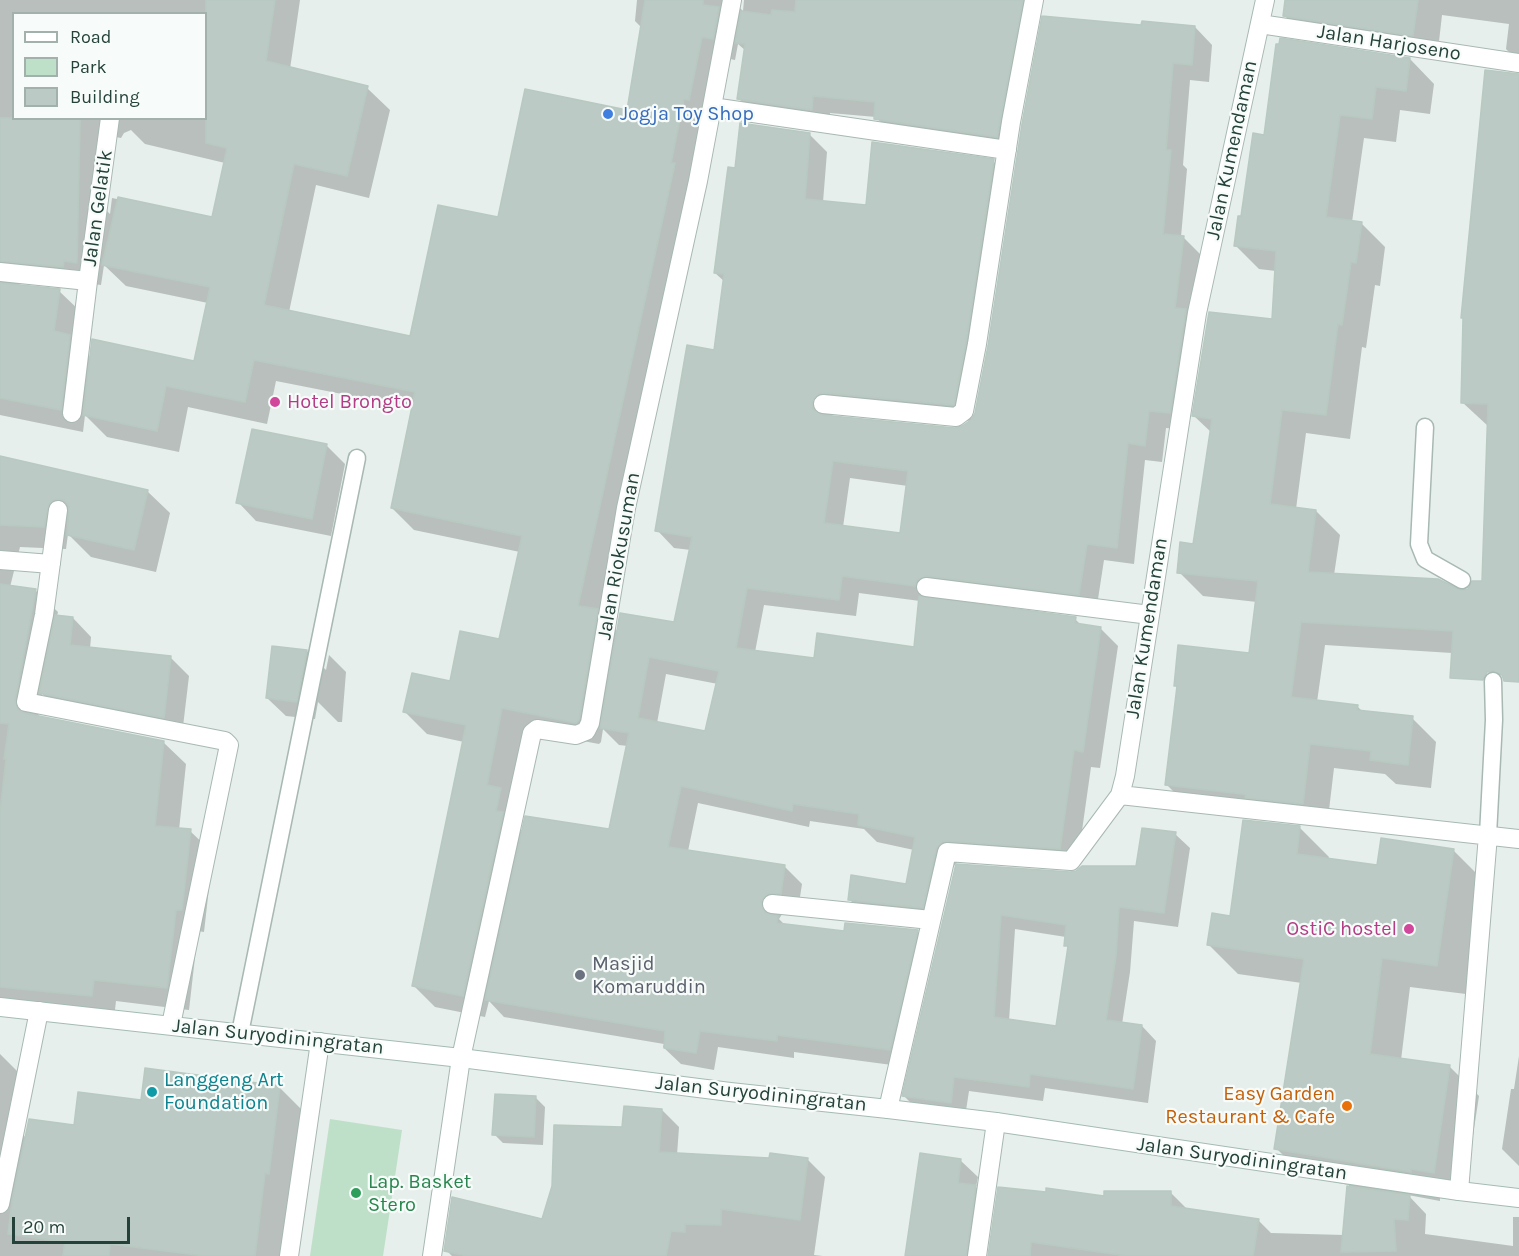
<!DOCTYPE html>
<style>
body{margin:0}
#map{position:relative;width:1519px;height:1256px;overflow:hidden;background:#e6efeb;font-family:Karla,sans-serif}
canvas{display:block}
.legend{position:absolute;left:12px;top:12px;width:195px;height:108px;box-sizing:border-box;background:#f7fbf9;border:2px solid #a3b1ad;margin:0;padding:8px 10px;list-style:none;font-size:18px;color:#24423a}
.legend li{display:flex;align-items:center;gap:12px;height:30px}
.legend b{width:30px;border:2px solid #a3b1ad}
.scale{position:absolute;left:12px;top:1217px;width:118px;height:27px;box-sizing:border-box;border:3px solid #24423a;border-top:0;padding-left:8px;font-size:18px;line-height:21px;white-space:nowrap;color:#24423a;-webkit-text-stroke:4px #f7fbf9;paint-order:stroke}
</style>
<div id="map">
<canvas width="1519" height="1256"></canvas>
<ul class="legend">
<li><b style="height:8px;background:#fff"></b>Road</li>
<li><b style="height:16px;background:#bfe0c8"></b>Park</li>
<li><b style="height:16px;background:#bbcac4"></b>Building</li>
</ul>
<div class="scale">20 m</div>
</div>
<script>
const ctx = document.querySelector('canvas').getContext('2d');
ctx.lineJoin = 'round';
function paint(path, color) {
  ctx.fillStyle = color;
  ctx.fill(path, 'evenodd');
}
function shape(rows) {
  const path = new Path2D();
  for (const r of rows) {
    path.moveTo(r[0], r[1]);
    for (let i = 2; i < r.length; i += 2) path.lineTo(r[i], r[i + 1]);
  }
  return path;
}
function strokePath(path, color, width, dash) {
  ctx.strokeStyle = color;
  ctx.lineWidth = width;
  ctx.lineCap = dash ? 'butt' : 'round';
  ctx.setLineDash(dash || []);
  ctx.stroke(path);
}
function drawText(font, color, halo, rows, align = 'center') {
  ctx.font = font + ' Karla,sans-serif';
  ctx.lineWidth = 4.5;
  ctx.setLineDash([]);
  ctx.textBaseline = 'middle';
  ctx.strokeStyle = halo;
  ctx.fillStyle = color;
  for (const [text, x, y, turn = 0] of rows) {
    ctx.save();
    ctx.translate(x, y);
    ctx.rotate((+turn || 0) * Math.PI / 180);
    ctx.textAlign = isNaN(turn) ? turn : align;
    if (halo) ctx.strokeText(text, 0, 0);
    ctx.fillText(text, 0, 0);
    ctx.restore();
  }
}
const green = shape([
 [330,1119,402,1130,383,1256,310,1256]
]);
const shadow = shape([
 [0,0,300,0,290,69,367,88,390,110,369,198,316,185,289,312,411,338,499,219,628,112,642,28,635,21,637,0,732,0,743,11,744,0,1038,0,1039,19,1015,154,893,136,876,117,830,113,829,127,757,116,739,99,746,51,738,44,735,60,725,58,603,616,618,632,676,624,691,550,674,548,657,530,715,351,725,282,715,273,736,169,809,134,827,152,823,202,868,206,993,161,1011,178,983,360,971,421,842,410,835,411,831,418,956,430,971,422,1143,26,1195,27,1212,45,1209,82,1190,80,1183,165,1187,169,1181,237,1184,238,1201,255,1187,430,1166,428,1162,462,1145,460,1134,564,1104,560,1096,612,935,597,934,599,1075,619,1082,626,1100,628,1118,646,1100,768,1091,767,1077,866,961,858,953,867,940,925,867,917,850,900,907,886,914,850,877,842,864,829,810,821,809,827,698,803,688,851,784,866,802,884,798,910,784,911,779,919,785,925,845,933,917,931,934,949,907,1067,794,1052,794,1058,718,1047,714,1070,681,1064,663,1047,664,1044,504,1017,489,1001,485,1017,435,1007,413,985,464,742,427,734,405,712,451,682,501,641,520,552,414,530,392,508,413,408,276,381,267,424,188,407,179,452,107,437,85,415,83,432,0,415],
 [14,14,206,14,206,118,14,118],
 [131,130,145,144,225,163,213,219,112,198,110,214,101,205,102,134,121,138,124,133],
 [104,265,126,286,208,303,195,362,91,358,78,344,82,313,59,291,15,286,24,283,86,283,101,285],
 [850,478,908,486,901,535,843,527],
 [859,593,920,601,916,648,815,660,755,652,764,605,856,616],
 [666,674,718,684,706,733,657,723],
 [603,729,619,745,628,746,610,831,523,834,519,830,524,730,599,744,601,742],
 [1286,0,1519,0,1519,62,1506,49,1509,24,1442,15,1437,59,1308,40,1284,15],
 [1410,59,1434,84,1430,114,1400,110,1396,142,1364,138,1352,222,1361,223,1385,247,1380,286,1375,285,1366,348,1362,347,1350,439,1306,433,1296,509,1316,511,1340,535,1334,575,1461,592,1483,583,1488,426,1462,402,1519,75,1519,665,1468,654,1325,645,1317,702,1357,706,1363,712,1412,718,1436,742,1431,788,1396,784,1385,774,1334,768,1327,827,1271,821,1267,817,1191,809,1167,785,1178,688,1175,685,1250,654,1257,602,1203,596,1179,572,1194,545,1212,433,1194,416,1273,320,1276,271,1259,269,1235,245,1266,136],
 [253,430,327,446,345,464,331,536,256,521,238,502],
 [0,458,147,491,170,513,156,572,91,557,68,534,66,549,20,547,10,587,35,590,58,612,57,616,73,618,91,637,90,649,171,658,189,676,182,735,60,711,42,694,38,717,163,742,186,764,179,830,190,831,213,853,204,932,198,931,189,1010,116,1001,114,1018,0,1007],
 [307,651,326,670,329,655,346,672,342,722,338,722,318,702,315,719,286,716,267,698],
 [1300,828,1329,857,1328,860,1378,866,1453,850,1482,879,1466,994,1410,987,1401,1060,1450,1067,1479,1096,1463,1201,1440,1198,1440,1201,1408,1195,1426,1214,1425,1234,1513,1246,1513,1217,1519,1217,1519,1256,990,1256,1105,1198,1170,1192,1188,1210,1258,1220,1271,1233,1344,1235,1349,1185,1305,1177,1276,1148,1302,983,1238,974,1209,945],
 [1175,834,1190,848,1178,927,1134,921,1130,972,1122,1024,1142,1026,1156,1041,1148,1103,1045,1088,1043,1101,969,1091,965,1117,919,1111,904,1096,957,866,1070,874,1137,867],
 [1015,929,1066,937,1066,945,1069,949,1057,1027,1009,1021],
 [0,1054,24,1078,19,1130,26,1138,75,1127,142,1102,280,1088,307,1115,285,1256,0,1256],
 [1519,1056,1519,1166,1502,1149,1511,1089,1514,1089],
 [536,1098,545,1107,543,1145,503,1143,494,1134],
 [662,1110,679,1127,677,1155,807,1159,825,1177,814,1255,823,1256,452,1256,446,1250,543,1221,624,1128],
 [960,1160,978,1177,976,1187,992,1203,985,1256,907,1256]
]);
const building = shape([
 [206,0,275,0,266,61,368,86,347,176,294,164,264,305,410,336,438,205,498,217,525,89,627,110,645,0,703,0,703,5,719,7,713,39,702,37,689,100,684,99,671,163,675,163,578,606,598,609,579,719,576,723,502,708,487,785,501,788,496,811,503,812,463,996,412,986,466,725,403,712,412,673,450,681,460,631,499,639,522,536,391,508,415,392,254,360,245,402,166,386,157,431,83,415,92,339,194,361,210,287,102,265,118,197,212,217,227,148,206,143,206,0],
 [796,0,1023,0,997,137,874,119,875,102,813,96,812,110,737,99,745,44,735,43,741,11,771,15,772,10,795,12,796,0],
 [1285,0,1418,0,1413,36,1283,16,1285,0],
 [1042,16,1141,25,1142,21,1195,26,1192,65,1173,63,1166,150,1171,150,1163,234,1184,236,1175,308,1186,309,1170,413,1149,411,1145,446,1128,443,1117,548,1087,544,1079,595,927,576,917,580,915,586,842,576,839,600,747,588,736,648,814,658,817,633,914,647,919,596,1076,617,1075,623,1101,627,1083,752,1074,750,1060,849,943,841,936,849,923,908,848,900,851,875,906,884,915,837,858,825,859,814,793,804,792,811,681,786,668,847,785,865,781,894,767,894,761,902,765,913,778,916,777,923,844,931,845,923,918,930,890,1050,777,1035,777,1041,700,1031,696,1053,664,1048,665,1031,485,1000,525,816,609,829,629,733,600,728,620,613,674,622,692,537,655,531,687,345,714,350,724,274,714,273,728,167,735,168,740,123,810,133,805,199,866,205,872,142,994,159,966,342,954,405,824,393,818,394,812,402,813,409,822,415,955,428,962,426,971,420,975,413,988,346,1022,124,1042,16],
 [833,461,908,471,900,533,824,523,833,461],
 [649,657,719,671,705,731,638,718,649,657],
 [1280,38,1410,58,1406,91,1376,87,1372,119,1340,115,1326,217,1362,222,1356,263,1351,262,1342,325,1338,324,1326,415,1282,410,1270,504,1316,510,1308,572,1438,579,1461,590,1468,589,1472,581,1482,581,1488,404,1461,403,1463,318,1461,318,1485,70,1519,74,1519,682,1504,681,1502,675,1493,671,1487,672,1483,680,1450,678,1453,631,1301,622,1291,697,1358,705,1357,710,1413,716,1408,765,1370,760,1371,751,1310,744,1303,804,1245,798,1246,795,1242,794,1165,785,1177,686,1174,686,1178,645,1249,653,1258,581,1177,573,1180,542,1193,544,1212,419,1192,416,1209,312,1272,319,1276,251,1234,246,1238,216,1241,216,1253,133,1264,135,1276,44,1279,44,1280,38],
 [0,118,80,118,77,263,64,261,63,267,0,261,0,118],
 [0,283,60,289,54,331,70,335,61,410,0,398,0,283],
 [252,429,327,444,312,519,236,503,252,429],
 [0,456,148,490,134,550,67,535,69,506,65,501,60,499,53,500,49,504,44,527,0,525,0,456],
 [0,584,36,589,15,700,18,710,24,713,164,741,155,826,191,829,182,910,176,910,167,988,94,980,92,996,0,987,0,812,6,759,4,759,9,724,0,723,0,584],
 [55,615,73,617,70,645,171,656,164,718,39,693,55,615],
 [272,646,307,650,297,702,266,698,272,646],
 [1243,820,1300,826,1297,854,1377,865,1381,838,1454,849,1437,966,1382,958,1370,1054,1450,1065,1434,1173,1411,1169,1411,1172,1274,1149,1304,959,1207,945,1212,913,1230,916,1243,820],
 [1142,828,1176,832,1164,913,1119,907,1116,956,1106,1020,1142,1025,1133,1089,1030,1074,1029,1087,954,1077,951,1103,902,1096,956,864,1070,872,1076,871,1082,866,1136,866,1142,828],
 [1001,915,1066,925,1064,946,1068,946,1056,1026,994,1017,1001,915],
 [145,1068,280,1086,269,1174,265,1173,255,1256,205,1256,110,1244,109,1256,63,1256,65,1242,8,1234,12,1201,29,1119,74,1125,78,1092,141,1100,145,1068],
 [495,1094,536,1096,534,1137,492,1135,495,1094],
 [624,1106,662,1109,659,1152,769,1158,770,1153,808,1158,800,1220,721,1209,721,1225,685,1224,685,1232,671,1231,666,1256,467,1256,444,1251,452,1197,542,1219,552,1186,554,1125,622,1127,624,1106],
 [920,1153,961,1159,958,1183,976,1185,966,1256,905,1256,920,1153],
 [1347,1186,1410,1195,1408,1220,1394,1219,1396,1251,1341,1252,1347,1186],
 [998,1187,1046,1192,1046,1188,1104,1196,1104,1191,1171,1191,1171,1206,1259,1219,1253,1256,1127,1256,1031,1242,1030,1256,988,1256,998,1187]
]);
const lane = shape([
 [1425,427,1419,544,1425,559,1462,580],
 [1488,835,1494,720,1493,681],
 [240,1033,357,458]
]);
const street = shape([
 [1260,24,1519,63],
 [712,107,1007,150],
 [0,272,88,281,110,118],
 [823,404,956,417,964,411,977,344,1011,122,1034,0],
 [72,413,88,281],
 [58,510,44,615,26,702,225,741,229,745,171,1025],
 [0,560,51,564],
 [926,587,1150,615],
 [1120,795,1519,839],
 [772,904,931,920],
 [888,1109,947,852,1071,861,1120,795,1125,776,1197,313,1265,0],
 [1459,1191,1488,835],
 [0,1204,39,1011],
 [289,1256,320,1042],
 [432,1256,461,1058,532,733,537,729,576,735,586,731,590,723,626,508,698,181,732,0],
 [977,1256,996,1122]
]);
const secondary = shape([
 [0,1007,461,1058,730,1092,888,1109,996,1122,1459,1191,1519,1198]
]);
const markers = [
 [608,114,6,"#3f7fe0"],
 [275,402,6,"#d1479c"],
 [1409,929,6,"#d1479c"],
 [580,975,6,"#6b7280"],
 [152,1092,6,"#0f9aa8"],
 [1347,1106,6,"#e8710a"],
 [356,1193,6,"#2e9e5b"]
];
const streetNames = [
 ["Jalan Harjoseno",1389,43,9],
 ["Jalan Kumendaman",1232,150,-78],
 ["Jalan Gelatik",98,208,-82],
 ["Jalan Riokusuman",619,556,-80],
 ["Jalan Kumendaman",1147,628,-81],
 ["Jalan Suryodiningratan",278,1037,6],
 ["Jalan Suryodiningratan",761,1094,6],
 ["Jalan Suryodiningratan",1242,1159,8]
];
const shopNames = [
 ["Jogja Toy Shop",620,114]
];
const hotelNames = [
 ["Hotel Brongto",287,402],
 ["OstiC hostel",1397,929,"right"]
];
const worshipNames = [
 ["Masjid",592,964],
 ["Komaruddin",592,987]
];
const cultureNames = [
 ["Langgeng Art",164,1080],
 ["Foundation",164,1103]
];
const foodNames = [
 ["Easy Garden",1335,1094],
 ["Restaurant & Cafe",1335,1117]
];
const leisureNames = [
 ["Lap. Basket",368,1182],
 ["Stero",368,1205]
];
paint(green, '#bfe0c8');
paint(shadow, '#0003');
paint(building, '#bbcac4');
strokePath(building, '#b8c9c2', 1.5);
strokePath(lane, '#a8b8b2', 19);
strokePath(street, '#a8b8b2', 20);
strokePath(secondary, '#a4bbb3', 20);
strokePath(lane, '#fff', 16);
strokePath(street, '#fff', 18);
strokePath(secondary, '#fff', 18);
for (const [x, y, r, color] of markers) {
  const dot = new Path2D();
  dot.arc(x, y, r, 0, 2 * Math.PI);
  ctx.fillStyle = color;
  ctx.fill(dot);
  strokePath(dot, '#f7fbf9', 2);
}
drawText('20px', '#24423a', '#f7fbf9', streetNames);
drawText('20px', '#366cbe', '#f7fbf9', shopNames, 'left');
drawText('20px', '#b23c85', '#f7fbf9', hotelNames, 'left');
drawText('20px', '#5b616d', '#f7fbf9', worshipNames, 'left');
drawText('20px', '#0d838f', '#f7fbf9', cultureNames, 'left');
drawText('20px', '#c56008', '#f7fbf9', foodNames, 'right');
drawText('20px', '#27864d', '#f7fbf9', leisureNames, 'left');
</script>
